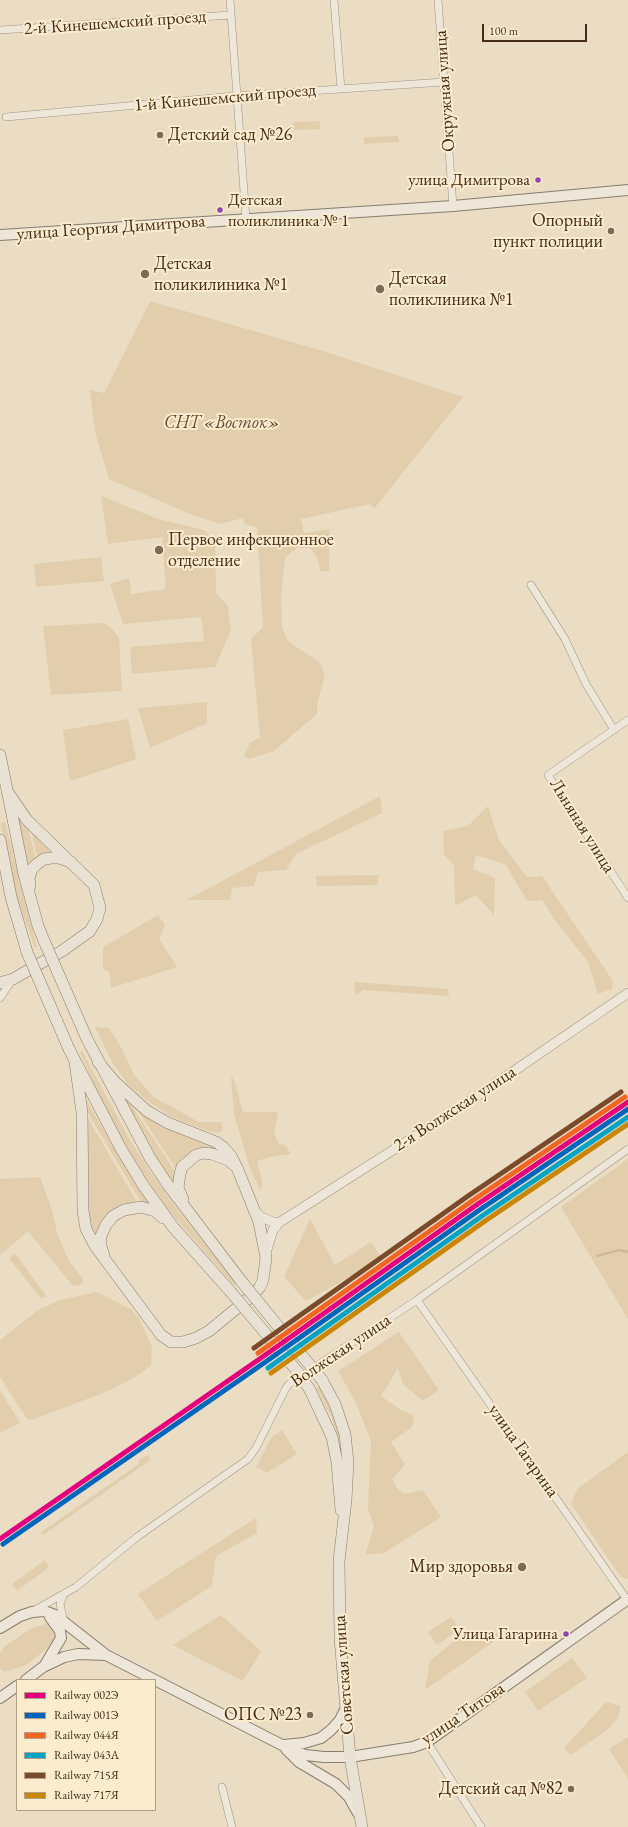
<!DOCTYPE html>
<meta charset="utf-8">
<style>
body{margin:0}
#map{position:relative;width:628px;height:1827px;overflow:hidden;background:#eaddc4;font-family:"EB Garamond",serif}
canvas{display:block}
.legend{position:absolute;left:16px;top:1679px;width:140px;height:132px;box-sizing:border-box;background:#fcecce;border:1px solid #b29f87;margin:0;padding:5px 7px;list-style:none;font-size:12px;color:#442b1c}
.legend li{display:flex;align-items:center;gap:8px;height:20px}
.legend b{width:20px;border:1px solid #b29f87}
.scale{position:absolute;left:482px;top:24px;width:105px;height:18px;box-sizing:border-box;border:2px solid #442b1c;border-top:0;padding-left:5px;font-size:12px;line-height:14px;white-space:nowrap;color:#442b1c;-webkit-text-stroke:3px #fcecce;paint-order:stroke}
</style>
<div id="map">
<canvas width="628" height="1827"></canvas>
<ul class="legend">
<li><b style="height:5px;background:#e5007d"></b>Railway 002Э</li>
<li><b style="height:5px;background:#0065bd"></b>Railway 001Э</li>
<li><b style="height:5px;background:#f26522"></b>Railway 044Я</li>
<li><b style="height:5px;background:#03a3c5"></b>Railway 043А</li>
<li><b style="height:5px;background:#7a4b2a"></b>Railway 715Я</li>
<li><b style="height:5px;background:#ca8707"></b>Railway 717Я</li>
</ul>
<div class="scale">100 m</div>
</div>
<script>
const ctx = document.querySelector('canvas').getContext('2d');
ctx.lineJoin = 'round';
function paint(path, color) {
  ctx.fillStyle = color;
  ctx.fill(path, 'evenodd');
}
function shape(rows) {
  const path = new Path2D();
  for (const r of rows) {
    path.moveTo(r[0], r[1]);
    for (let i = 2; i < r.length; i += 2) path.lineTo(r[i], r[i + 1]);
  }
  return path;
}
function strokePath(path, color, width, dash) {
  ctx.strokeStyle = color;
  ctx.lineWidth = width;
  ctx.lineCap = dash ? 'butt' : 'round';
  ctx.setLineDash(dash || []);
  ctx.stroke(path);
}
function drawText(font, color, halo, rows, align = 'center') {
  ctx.font = font + ' "EB Garamond",serif';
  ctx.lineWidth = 4;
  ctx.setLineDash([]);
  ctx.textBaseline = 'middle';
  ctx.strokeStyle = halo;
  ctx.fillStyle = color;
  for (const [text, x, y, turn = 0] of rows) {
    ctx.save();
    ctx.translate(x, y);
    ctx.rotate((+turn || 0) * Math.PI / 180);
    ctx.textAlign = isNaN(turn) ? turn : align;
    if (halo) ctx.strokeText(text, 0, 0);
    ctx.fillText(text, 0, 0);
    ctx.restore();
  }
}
const green = shape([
 [320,121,320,129,293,130,293,122],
 [398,136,399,142,364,144,364,137],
 [150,301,323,351,463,397,374,509,370,504,301,519,304,533,330,529,329,571,320,571,317,557,310,548,297,548,285,558,281,597,282,628,288,641,319,662,325,674,317,705,317,714,274,751,249,759,244,755,250,743,260,737,251,639,263,627,257,527,244,524,243,518,220,524,190,514,109,479,95,432,90,390,104,393],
 [101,496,158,519,204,530,215,541,216,593,228,606,231,630,215,667,132,674,130,647,204,641,201,617,123,624,110,584,129,578,131,594,166,589,162,537,108,544],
 [101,557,104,581,36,587,34,564],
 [104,623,112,629,119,638,122,691,51,695,43,626],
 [207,702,207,723,150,748,138,708],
 [128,719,136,759,70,781,63,730],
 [380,796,382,813,296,854,286,870,258,872,254,886,232,888,230,900,187,900],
 [488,806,499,840,527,877,542,876,613,981,612,989,598,994,588,962,557,923,542,900,527,901,506,865,476,855,473,869,495,878,494,915,476,895,455,906,454,866,444,854,443,831,468,826],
 [17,818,29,829,35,858,28,865],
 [5,822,37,947,35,948,16,896,1,826,1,823],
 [31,829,57,854,47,853,37,857],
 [379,875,378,885,317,886,316,876],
 [158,915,165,925,159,939,177,967,111,988,110,973,103,968,103,947],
 [354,982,448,989,449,996,363,990,356,995],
 [95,1027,109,1028,123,1051,134,1075,154,1097,199,1122,221,1122,223,1129,221,1132,218,1133,211,1132,173,1118,145,1099,127,1083,112,1062],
 [82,1051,130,1140,149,1170,174,1205,236,1284,234,1285,169,1211,144,1175,125,1145,102,1103,80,1052],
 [231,1076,234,1080,243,1112,278,1112,274,1134,279,1144,285,1145,291,1154,270,1157,257,1161,263,1185,260,1190,250,1168,234,1114],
 [116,1091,130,1103,176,1173,172,1185],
 [86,1099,115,1150,149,1203,141,1202,87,1111],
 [134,1105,210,1143,220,1151,210,1150,177,1170],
 [87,1117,137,1202,120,1206,96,1240,90,1229,88,1216],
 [628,1159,628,1319,561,1207],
 [40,1177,52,1210,57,1233,69,1261,83,1279,83,1284,73,1286,28,1231,0,1255,0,1179],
 [310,1219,335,1265,371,1242,382,1259,306,1301,284,1277],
 [15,1253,47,1297,41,1299,9,1258],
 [97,1292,132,1310,140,1320,152,1347,151,1365,137,1376,108,1391,32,1420,27,1419,0,1377,0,1340,38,1310,60,1300],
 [399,1332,439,1390,423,1401,403,1384,398,1368,381,1396,401,1410,414,1415,412,1427,391,1442,405,1465,392,1479,397,1488,405,1494,423,1490,441,1517,384,1553,365,1555,374,1526,368,1509,371,1441,356,1403,338,1371],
 [319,1386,327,1396,344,1446,341,1445,332,1418,316,1388],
 [0,1390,20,1423,0,1433],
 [282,1430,297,1454,267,1473,256,1467,271,1438],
 [628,1452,628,1579,621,1577,571,1504,577,1489],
 [148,1455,151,1460,43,1535,41,1532,139,1464,138,1461],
 [256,1518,257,1533,216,1556,212,1586,157,1621,138,1594],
 [45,1560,49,1566,48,1568,17,1591,12,1584],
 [221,1615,261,1651,243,1681,173,1645],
 [451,1617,460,1629,437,1645,428,1632],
 [48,1623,56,1637,44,1651,26,1665,4,1672,0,1668,0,1653,5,1646,30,1629],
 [465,1632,475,1641,500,1632,503,1635,425,1690,430,1661],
 [572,1658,587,1678,538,1711,525,1692],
 [606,1702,621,1706,618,1718,607,1730,571,1755,564,1748],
 [628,1737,628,1779,609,1749]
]);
const stream = shape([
 [597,1256,619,1250,628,1252]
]);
const minor = shape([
 [230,0,246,219],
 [334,0,341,89],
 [438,0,453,206],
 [0,30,231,15],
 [6,117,236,96,444,82],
 [531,585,565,639,586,684,614,730],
 [628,720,548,775,628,898],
 [0,998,12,980],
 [417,1300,628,1601],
 [33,1611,76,1587,137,1537,248,1459,256,1448,286,1388,289,1384,417,1300,628,1149],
 [64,1622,60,1604,64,1594],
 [427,1742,481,1827],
 [222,1787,232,1827]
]);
const tertiary = shape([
 [254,1210,261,1217,273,1222,280,1222],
 [266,1253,273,1230,280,1222,470,1101,628,993]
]);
const secondary = shape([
 [0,235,453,206,628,190],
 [0,1628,20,1616,32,1612,44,1611,55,1615,106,1655,282,1745,305,1755,324,1757,350,1757,413,1747,427,1742,628,1599],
 [45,1665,61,1638,60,1631,50,1617],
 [26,1680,43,1667,64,1657,78,1654,106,1655],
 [0,1698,17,1686],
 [284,1745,304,1743,321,1738,331,1730,340,1720,346,1708],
 [286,1749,299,1762,336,1784,349,1797,358,1813]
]);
const primary = shape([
 [0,755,24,874,38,926,45,943],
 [0,840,11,897,27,952],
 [30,886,29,878,32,869,37,864,44,859,52,858,59,858,71,862],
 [0,983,13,979,62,951,90,931,97,919,100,908,94,885,27,820,7,791],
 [87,1039,150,1158,168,1185,242,1282],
 [69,1049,120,1147,143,1185,173,1227,230,1291],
 [75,1063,82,1112,83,1211,86,1229,95,1246,161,1335,171,1342,183,1342,196,1338,209,1331,254,1294,260,1287,263,1280,266,1258,259,1222,238,1170,231,1156,223,1147,216,1142,168,1123,147,1111,115,1082,98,1062],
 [183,1199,178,1188,180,1174,182,1167,196,1155,204,1153,212,1154,228,1160,234,1165],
 [104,1256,101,1246,101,1236,106,1225,113,1216,124,1210,141,1207,155,1211,163,1218],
 [322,1380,335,1404,345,1434,348,1462,346,1500,339,1561,340,1638,350,1757,362,1827],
 [310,1390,332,1437,337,1462,341,1510]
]);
const primaryBridge = shape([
 [45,943,87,1039],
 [27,952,69,1049],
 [242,1282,322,1380],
 [230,1291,298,1372,310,1390]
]);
const rail1 = shape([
 [0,1539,261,1358,475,1206,628,1102]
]);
const rail2 = shape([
 [3,1544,264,1363,478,1211,628,1109]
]);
const rail3 = shape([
 [258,1353,472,1201,625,1097]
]);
const rail4 = shape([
 [268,1368,482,1216,628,1117]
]);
const rail5 = shape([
 [254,1348,468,1196,621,1092]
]);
const rail6 = shape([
 [271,1373,485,1221,628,1124]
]);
const markers = [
 [160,135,4,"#7e6957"],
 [538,180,3.5,"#8e44ad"],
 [220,210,3.5,"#8e44ad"],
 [611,231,4,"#7e6957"],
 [145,274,5,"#7e6957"],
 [380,289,5,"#7e6957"],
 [159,550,5,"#7e6957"],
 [522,1567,5,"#7e6957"],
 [566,1634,3.5,"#8e44ad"],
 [310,1715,4,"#7e6957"],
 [571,1789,4,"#7e6957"]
];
const busNames = [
 ["улица Димитрова",530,180],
 ["Детская",228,200,"left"],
 ["поликлиника № 1",228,221,"left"],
 ["Улица Гагарина",558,1634]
];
const streetNames = [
 ["2-й Кинешемский проезд",115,23,-4],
 ["Окружная улица",445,91,-94],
 ["1-й Кинешемский проезд",225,98,-5],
 ["улица Георгия Димитрова",111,228,-4],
 ["Льняная улица",582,826,58],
 ["2-я Волжская улица",455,1109,-33],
 ["Волжская улица",341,1351,-34],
 ["улица Гагарина",523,1451,55],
 ["Советская улица",344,1675,-94],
 ["улица Титова",463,1714,-34]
];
const poiNames = [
 ["Детский сад №26",168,135],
 ["Опорный",603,221,"right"],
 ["пункт полиции",603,242,"right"],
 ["Детская",154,264],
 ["поликилиника №1",154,285],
 ["Детская",389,279],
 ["поликлиника №1",389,300],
 ["Первое инфекционное",168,540],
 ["отделение",168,561],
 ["Мир здоровья",513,1567,"right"],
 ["ОПС №23",302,1715,"right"],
 ["Детский сад №82",563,1789,"right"]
];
const parkNames = [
 ["СНТ «Восток»",222,423]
];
paint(green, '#e2cead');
strokePath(stream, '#cab494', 2);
strokePath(minor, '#9f9485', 8);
strokePath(tertiary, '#9f9485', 10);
strokePath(secondary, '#887d6f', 12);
strokePath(primary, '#887d6f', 12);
strokePath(minor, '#ede6d9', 7);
strokePath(tertiary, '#ede6d9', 9);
strokePath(secondary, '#ede6d9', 10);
strokePath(primary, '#e9e1d3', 11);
strokePath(primaryBridge, '#887d6f', 12, []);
strokePath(primaryBridge, '#e9e1d3', 11);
strokePath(rail1, '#e5007d', 5);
strokePath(rail2, '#0065bd', 5);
strokePath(rail3, '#f26522', 5);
strokePath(rail4, '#03a3c5', 5);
strokePath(rail5, '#7a4b2a', 5);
strokePath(rail6, '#ca8707', 5);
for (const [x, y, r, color] of markers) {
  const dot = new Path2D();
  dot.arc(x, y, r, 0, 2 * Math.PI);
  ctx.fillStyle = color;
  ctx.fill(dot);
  strokePath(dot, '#fcecce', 1.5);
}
drawText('17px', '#442b1c', '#fcecce', busNames, 'right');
drawText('18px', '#442b1c', '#fcecce', streetNames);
drawText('18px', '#442b1c', '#fcecce', poiNames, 'left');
drawText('italic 18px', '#624935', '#fcecce', parkNames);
</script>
